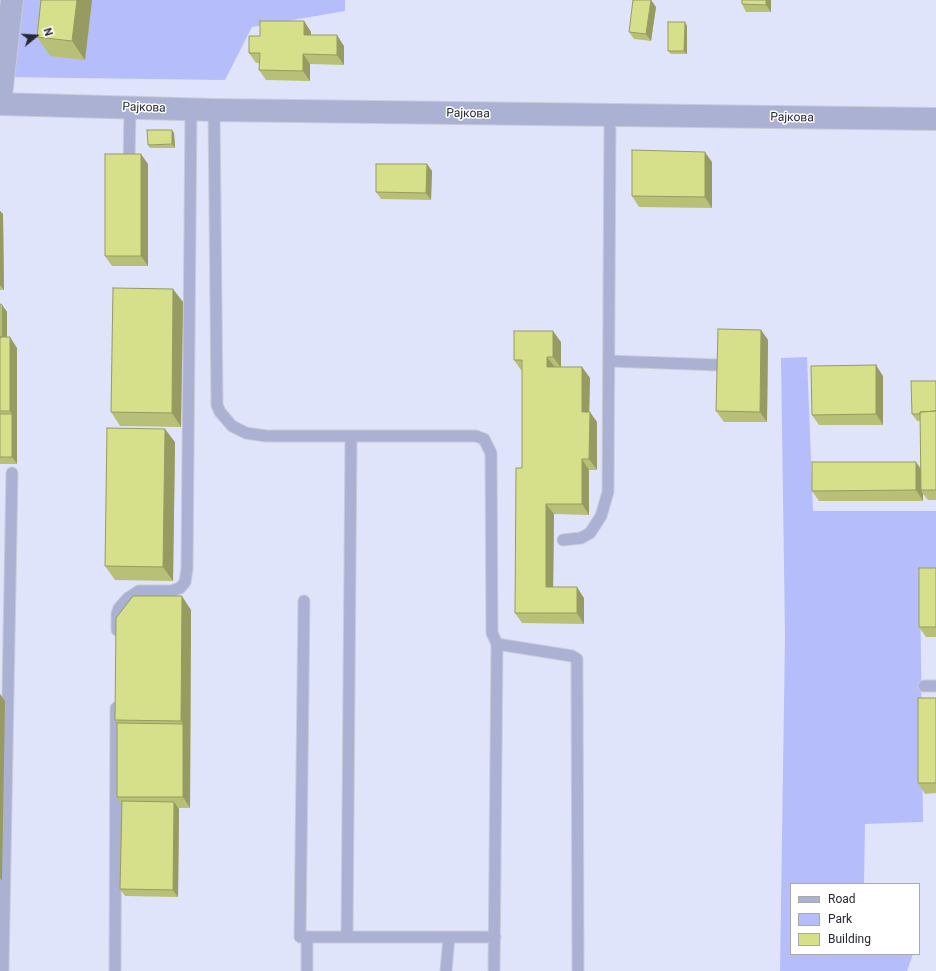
<!DOCTYPE html>
<meta charset="utf-8">
<style>
body{margin:0}
#map{position:relative;width:936px;height:971px;overflow:hidden;background:#edeffb;font-family:Roboto,sans-serif}
canvas{display:block}
.legend{position:absolute;left:790px;top:883px;width:130px;height:72px;box-sizing:border-box;background:#fff;border:1px solid #a8a9ad;margin:0;padding:5px 7px;list-style:none;font-size:12px;color:#262833}
.legend li{display:flex;align-items:center;gap:8px;height:20px}
.legend b{width:20px;border:1px solid #a8a9ad}
.north{position:absolute;left:16px;top:16px;width:40px;height:40px;-webkit-text-stroke:3px #fff;paint-order:stroke;rotate:72deg;font-size:11px;font-weight:700;line-height:16px;text-align:center;color:#262833}
.north::after{content:'';display:block;margin:auto;width:14px;height:18px;background:#262833;clip-path:polygon(50% 0,100% 100%,50% 72%,0 100%)}
</style>
<div id="map">
<canvas width="936" height="971"></canvas>
<ul class="legend">
<li><b style="height:5px;background:#abb1d2"></b>Road</li>
<li><b style="height:11px;background:#b5befa"></b>Park</li>
<li><b style="height:11px;background:#d6df8a"></b>Building</li>
</ul>
<div class="north">N</div>
</div>
<script>
const ctx = document.querySelector('canvas').getContext('2d');
ctx.lineJoin = 'round';
function paint(path, color) {
  ctx.fillStyle = color;
  ctx.fill(path, 'evenodd');
}
function shape(rows) {
  const path = new Path2D();
  for (const r of rows) {
    path.moveTo(r[0], r[1]);
    for (let i = 2; i < r.length; i += 2) path.lineTo(r[i], r[i + 1]);
  }
  return path;
}
function strokePath(path, color, width, dash) {
  ctx.strokeStyle = color;
  ctx.lineWidth = width;
  ctx.lineCap = dash ? 'butt' : 'round';
  ctx.setLineDash(dash || []);
  ctx.stroke(path);
}
function drawText(font, color, halo, rows, align = 'center') {
  ctx.font = font + ' Roboto,sans-serif';
  ctx.lineWidth = 3;
  ctx.setLineDash([]);
  ctx.textBaseline = 'middle';
  ctx.strokeStyle = halo;
  ctx.fillStyle = color;
  for (const [text, x, y, turn = 0] of rows) {
    ctx.save();
    ctx.translate(x, y);
    ctx.rotate((+turn || 0) * Math.PI / 180);
    ctx.textAlign = isNaN(turn) ? turn : align;
    if (halo) ctx.strokeText(text, 0, 0);
    ctx.fillText(text, 0, 0);
    ctx.restore();
  }
}
const built = shape([
 [0,0,936,0,936,971,0,971],
 [791,884,919,884,919,954,791,954]
]);
const green = shape([
 [0,0,345,0,345,11,252,27,225,80,0,77],
 [807,357,813,511,936,511,936,575,920,575,923,822,865,824,864,884,791,884,791,954,913,954,907,971,780,971,785,636,781,358]
]);
const service = shape([
 [214,110,217,405,220,412,232,426,246,433,266,436,476,436,484,439,491,453,492,633,497,644,494,971],
 [129,164,130,108],
 [609,361,718,365],
 [563,540,581,538,590,533,601,516,608,492,610,116],
 [304,601,300,937,307,937],
 [117,630,117,614,119,608,128,598,139,591,171,591,180,588,185,582,187,569,191,110],
 [497,644,572,656,577,659,578,971],
 [924,686,936,686],
 [347,937,351,437],
 [3,969,12,473],
 [115,971,116,708],
 [307,971,307,937,495,937],
 [446,971,449,937]
]);
const minor = shape([
 [0,104,214,110,936,119],
 [0,104,12,0]
]);
const wall = shape([
 [92,0,85,60,50,56,37,37],
 [742,0,771,0,771,12,746,12,742,4],
 [656,7,651,41,634,39,629,32],
 [304,21,311,32,311,35,344,46,344,65,310,64,310,81,266,80,259,70,259,63,256,63,249,53,260,36],
 [687,26,687,54,671,54,668,51],
 [174,133,175,148,150,148,148,145],
 [712,162,712,208,639,207,632,196],
 [148,164,148,266,112,266,105,256],
 [427,164,432,171,431,200,381,199,376,192],
 [0,211,3,214,4,290,0,290],
 [183,302,181,427,120,426,111,412],
 [0,304,2,305,7,312,7,337,17,348,17,464,0,464],
 [761,330,768,340,767,422,724,422,716,411],
 [561,342,561,367,582,367,590,378,589,412,597,422,597,470,589,470,589,515,554,514,553,587,584,598,584,624,522,623,515,613,522,468,522,370,521,370,514,360],
 [883,376,883,425,819,425,812,415],
 [936,381,936,500,928,500,923,494,923,501,819,501,812,491,921,468,920,421,917,421,912,414],
 [175,442,173,581,115,580,105,566],
 [936,568,936,637,926,637,919,627],
 [191,610,190,808,178,808,179,809,178,897,125,896,120,889,121,804,117,797,117,723,115,720],
 [936,698,936,793,925,794,918,783]
]);
const shadedWall = shape([
 [77,0,92,0,85,60,72,41],
 [651,0,656,7,651,41,646,34],
 [766,0,771,0,771,12,766,5],
 [304,21,311,32,311,45,304,35],
 [685,22,687,26,687,54,684,51],
 [337,35,344,46,344,65,337,55],
 [303,54,310,64,310,81,303,71],
 [172,130,174,133,175,148,172,144],
 [705,152,712,162,712,208,705,197],
 [141,154,148,164,148,266,141,256],
 [427,164,432,171,431,200,426,193],
 [0,211,3,214,4,290,0,285],
 [173,289,183,302,181,427,172,413],
 [2,305,7,312,7,347,2,340],
 [761,330,768,340,767,422,760,412],
 [553,331,561,342,561,368,553,357],
 [10,337,17,348,17,464,12,457,12,414,10,411],
 [547,357,555,367,547,367],
 [876,365,883,376,883,425,876,414],
 [582,367,590,378,589,422,582,412],
 [590,412,597,422,597,470,589,459],
 [165,429,175,442,173,581,163,567],
 [582,459,589,470,589,515,582,504],
 [916,462,923,472,921,490,923,494,923,501,916,490],
 [546,504,554,514,553,598,546,587],
 [577,587,584,598,584,624,577,613],
 [182,596,191,610,190,808,183,797,183,724,181,721],
 [0,694,5,701,2,881,0,878],
 [174,802,179,809,178,897,173,890]
]);
const building = shape([
 [41,0,77,0,72,41,37,37,41,0],
 [633,0,651,0,646,34,629,32,633,0],
 [742,0,766,0,766,5,742,4,742,0],
 [260,21,304,21,304,35,337,35,337,55,303,54,303,71,259,70,260,53,249,53,249,36,260,36,260,21],
 [668,22,685,22,684,51,668,51,668,22],
 [147,130,172,130,172,144,148,145,147,130],
 [632,150,705,152,705,197,632,196,632,150],
 [105,154,141,154,141,256,105,256,105,154],
 [376,164,427,164,426,193,376,192,376,164],
 [113,288,173,289,172,413,111,412,113,288],
 [0,304,2,305,2,337,0,337,0,304],
 [718,329,761,330,760,412,716,411,718,329],
 [514,331,553,331,553,357,547,357,547,367,582,367,582,412,590,412,589,459,582,459,582,504,546,504,546,587,577,587,577,613,515,613,516,468,522,468,522,360,514,360,514,331],
 [0,337,10,337,10,411,0,411,0,337],
 [876,365,876,414,812,415,811,366,876,365],
 [911,381,936,381,936,411,920,412,920,414,912,414,911,381],
 [936,411,936,490,921,490,920,412,936,411],
 [0,414,12,414,12,457,0,457,0,414],
 [107,428,165,429,163,567,105,566,107,428],
 [812,462,916,462,916,490,812,491,812,462],
 [919,568,936,568,936,627,919,627,919,568],
 [133,596,182,596,181,721,115,720,116,618,133,596],
 [918,698,936,698,936,783,918,783,918,698],
 [117,723,183,724,183,797,117,797,117,723],
 [122,801,174,802,173,890,120,889,122,801]
]);
const streetNames = [
 ["Рајкова",144,108,2],
 ["Рајкова",468,114,1],
 ["Рајкова",792,118,1]
];
paint(built, '#e0e4fa');
paint(green, '#b5befa');
strokePath(service, '#c9cbd7', 13);
strokePath(minor, '#c9cbd7', 24);
strokePath(service, '#abb1d2', 11);
strokePath(minor, '#abb1d2', 22);
paint(wall, '#b8c077');
paint(shadedWall, '#969c61');
paint(building, '#d6df8a');
strokePath(building, '#969c61', 1);
drawText('12px', '#262833', '#fff', streetNames);
</script>
